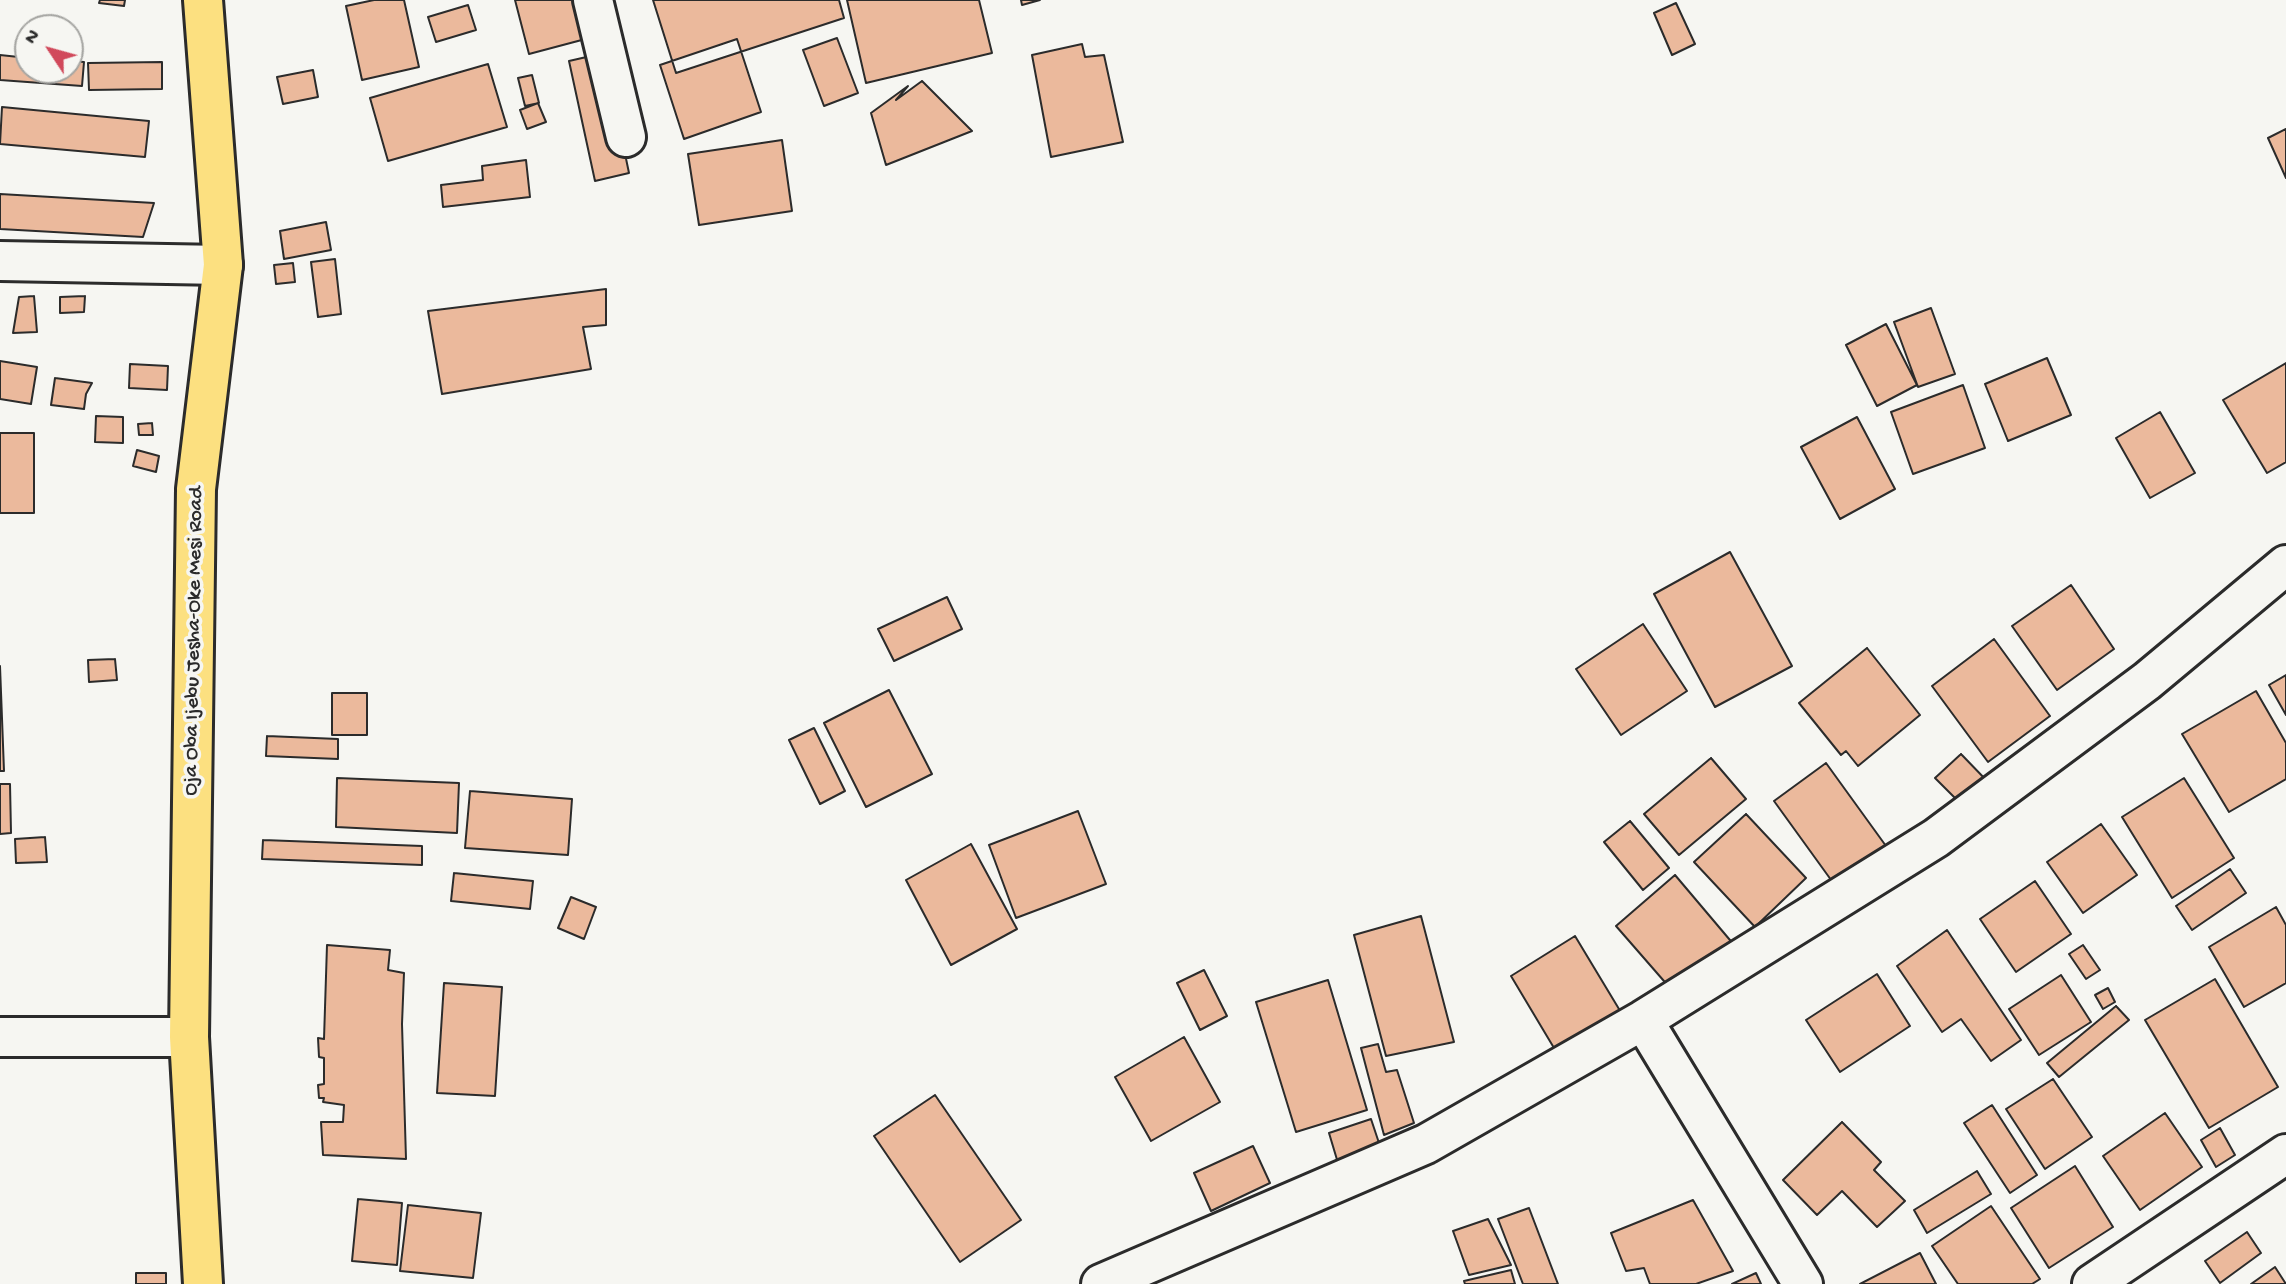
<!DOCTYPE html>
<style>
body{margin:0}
#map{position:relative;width:2286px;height:1284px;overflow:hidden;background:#f6f6f2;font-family:"Gochi Hand",sans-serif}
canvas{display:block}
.north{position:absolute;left:14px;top:14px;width:70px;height:70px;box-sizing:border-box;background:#f6f6f2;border:2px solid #a5a5a2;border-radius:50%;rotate:306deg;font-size:19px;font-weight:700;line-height:28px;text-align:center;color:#2b2b2b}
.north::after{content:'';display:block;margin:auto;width:24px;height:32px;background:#d1495b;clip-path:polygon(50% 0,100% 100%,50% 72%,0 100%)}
</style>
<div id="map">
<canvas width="2286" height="1284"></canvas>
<div class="north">N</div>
</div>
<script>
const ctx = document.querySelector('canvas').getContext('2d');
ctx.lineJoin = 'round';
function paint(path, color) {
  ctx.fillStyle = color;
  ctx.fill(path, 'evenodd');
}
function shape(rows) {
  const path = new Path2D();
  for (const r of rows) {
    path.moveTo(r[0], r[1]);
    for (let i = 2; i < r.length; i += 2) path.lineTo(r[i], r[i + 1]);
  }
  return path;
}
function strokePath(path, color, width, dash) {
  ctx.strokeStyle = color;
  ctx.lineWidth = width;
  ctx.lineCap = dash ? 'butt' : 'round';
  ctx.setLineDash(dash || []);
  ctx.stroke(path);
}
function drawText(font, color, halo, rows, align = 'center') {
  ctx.font = font + ' "Gochi Hand",sans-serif';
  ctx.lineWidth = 7;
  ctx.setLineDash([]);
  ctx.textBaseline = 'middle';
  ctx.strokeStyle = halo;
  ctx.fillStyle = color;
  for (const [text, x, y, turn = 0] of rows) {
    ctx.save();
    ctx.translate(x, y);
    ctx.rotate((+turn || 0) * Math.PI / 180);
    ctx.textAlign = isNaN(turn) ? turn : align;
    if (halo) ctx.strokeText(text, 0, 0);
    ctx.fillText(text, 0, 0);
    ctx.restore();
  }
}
const building = shape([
 [100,0,125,0,124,6,99,3,100,0],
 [374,0,404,0,419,67,362,80,346,6,374,0],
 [515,0,583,0,593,37,529,54,515,0],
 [653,0,839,0,844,18,676,73,653,0],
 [847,0,979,0,992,53,866,83,847,0],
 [1021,0,1040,0,1022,5,1021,0],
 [1676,3,1695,44,1672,55,1654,13,1676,3],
 [468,5,476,30,436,42,428,17,468,5],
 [837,38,858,93,824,106,803,50,837,38],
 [737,39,761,112,684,139,660,65,737,39],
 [1082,44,1085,57,1104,55,1123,142,1051,157,1032,55,1082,44],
 [604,53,629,173,595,181,569,61,604,53],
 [0,55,28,58,28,70,70,70,70,61,84,62,82,86,0,80,0,55],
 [162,62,162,89,89,90,88,63,162,62],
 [488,64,507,127,388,161,370,98,488,64],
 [313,70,318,97,283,104,277,77,313,70],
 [532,75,539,103,525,106,518,78,532,75],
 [922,81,972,131,886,165,871,113,908,86,896,100,922,81],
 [538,103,546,122,527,129,520,110,538,103],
 [2,107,149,121,145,157,0,144,2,107],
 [2286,129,2286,178,2268,138,2286,129],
 [782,140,792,211,699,225,688,154,782,140],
 [526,160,530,197,443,207,441,185,483,180,482,166,526,160],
 [0,194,154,203,143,237,0,229,0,194],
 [326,222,331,250,284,259,280,231,326,222],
 [335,259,341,314,318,317,311,262,335,259],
 [293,263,295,282,276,284,274,265,293,263],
 [606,289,606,325,583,327,591,369,442,394,428,311,606,289],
 [34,296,37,332,13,333,19,297,34,296],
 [85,296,84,312,60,313,60,297,85,296],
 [1931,308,1955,374,1918,387,1894,322,1931,308],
 [1886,324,1917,385,1877,406,1846,345,1886,324],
 [2047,358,2071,415,2008,441,1985,384,2047,358],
 [0,361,37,367,31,404,0,399,0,361],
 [2286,363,2286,462,2267,473,2223,400,2286,363],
 [130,364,168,366,167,390,129,388,130,364],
 [55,378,92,383,86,394,84,409,51,405,55,378],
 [1963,385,1985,448,1913,474,1891,412,1963,385],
 [2160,412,2195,473,2150,498,2116,438,2160,412],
 [96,416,123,417,123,443,95,442,96,416],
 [1857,417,1895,489,1840,519,1801,447,1857,417],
 [152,423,153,435,139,435,138,424,152,423],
 [0,433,34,433,34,513,0,513,0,433],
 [137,450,159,456,156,472,133,466,137,450],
 [1730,552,1792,666,1715,707,1654,594,1730,552],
 [2071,585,2114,649,2057,690,2012,626,2071,585],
 [947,597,962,629,894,661,878,629,947,597],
 [1643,624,1687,691,1621,735,1576,669,1643,624],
 [1994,639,2050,716,1988,762,1932,686,1994,639],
 [1867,648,1920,715,1858,766,1846,751,1841,755,1799,703,1867,648],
 [115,659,117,680,89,682,88,660,115,659],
 [0,666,4,771,0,771,0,666],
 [2286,675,2286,715,2269,685,2286,675],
 [889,690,932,774,866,807,824,723,889,690],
 [2256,691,2286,743,2286,779,2229,812,2182,734,2256,691],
 [332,693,367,693,367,735,332,735,332,693],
 [814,728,845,791,820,804,789,740,814,728],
 [267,736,338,739,338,759,266,756,267,736],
 [1961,754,1988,782,1963,806,1935,778,1961,754],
 [1711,758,1746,799,1679,855,1644,814,1711,758],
 [1826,763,1886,846,1834,884,1774,801,1826,763],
 [337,778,459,783,457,833,336,827,337,778],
 [2184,778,2234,858,2172,898,2122,817,2184,778],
 [0,784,10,784,11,833,0,834,0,784],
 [470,791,572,799,568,855,465,848,470,791],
 [1078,811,1106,884,1016,918,989,845,1078,811],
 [1746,814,1806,878,1755,927,1694,862,1746,814],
 [1630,821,1669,868,1643,890,1604,842,1630,821],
 [2101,824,2137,875,2083,913,2047,862,2101,824],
 [45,837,47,862,16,863,15,839,45,837],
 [263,840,422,846,422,865,262,859,263,840],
 [971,844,1017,929,951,965,906,880,971,844],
 [2230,869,2246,893,2192,930,2176,906,2230,869],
 [454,873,533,881,530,909,451,901,454,873],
 [1675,875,1735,946,1677,996,1616,926,1675,875],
 [2035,881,2071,934,2016,972,1980,919,2035,881],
 [571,897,596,907,584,939,558,928,571,897],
 [2276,907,2286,925,2286,983,2244,1007,2209,947,2276,907],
 [1421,916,1454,1042,1386,1056,1354,935,1421,916],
 [1947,930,2021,1040,1991,1061,1961,1019,1942,1032,1897,966,1947,930],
 [1575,936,1622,1014,1557,1053,1511,976,1575,936],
 [327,945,390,950,388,970,404,973,402,1024,406,1159,323,1155,321,1122,343,1122,344,1105,323,1102,324,1098,319,1098,318,1085,324,1084,324,1058,319,1057,318,1038,324,1039,327,945],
 [2083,945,2100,970,2086,979,2069,954,2083,945],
 [1204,970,1227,1016,1200,1030,1177,983,1204,970],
 [1877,974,1910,1026,1840,1072,1806,1020,1877,974],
 [2061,975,2091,1022,2039,1055,2009,1009,2061,975],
 [2215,979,2278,1087,2209,1128,2145,1020,2215,979],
 [1328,980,1367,1110,1296,1132,1256,1002,1328,980],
 [444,983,502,987,495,1096,437,1093,444,983],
 [2108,988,2115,1002,2103,1009,2095,995,2108,988],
 [2116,1006,2129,1020,2059,1077,2047,1063,2116,1006],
 [1184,1037,1220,1102,1151,1141,1115,1077,1184,1037],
 [1378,1044,1386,1072,1397,1070,1414,1123,1384,1135,1361,1048,1378,1044],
 [2053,1079,2092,1137,2045,1169,2006,1109,2053,1079],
 [935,1095,1021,1220,960,1262,874,1136,935,1095],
 [1992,1105,2037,1175,2010,1193,1964,1123,1992,1105],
 [2165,1113,2202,1167,2140,1210,2103,1156,2165,1113],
 [1371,1119,1381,1149,1338,1163,1329,1133,1371,1119],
 [1842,1122,1881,1162,1874,1170,1905,1201,1877,1227,1842,1191,1817,1215,1783,1180,1842,1122],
 [2220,1128,2235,1155,2216,1167,2201,1140,2220,1128],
 [1253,1146,1270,1183,1211,1211,1194,1173,1253,1146],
 [2075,1166,2113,1227,2049,1268,2011,1208,2075,1166],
 [1977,1171,1991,1194,1927,1233,1914,1210,1977,1171],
 [358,1199,402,1203,397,1265,352,1261,358,1199],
 [1693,1200,1733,1271,1696,1284,1650,1284,1644,1268,1626,1271,1611,1233,1693,1200],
 [408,1205,481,1213,473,1278,400,1271,408,1205],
 [1991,1206,2040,1279,2032,1284,1958,1284,1932,1246,1991,1206],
 [1529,1208,1558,1284,1523,1284,1498,1219,1529,1208],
 [1488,1219,1511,1265,1469,1275,1453,1231,1488,1219],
 [2247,1232,2261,1253,2220,1283,2205,1261,2247,1232],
 [1920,1253,1936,1284,1860,1284,1920,1253],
 [2275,1267,2286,1284,2251,1284,2275,1267],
 [1511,1270,1515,1284,1465,1284,1464,1281,1511,1270],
 [136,1273,166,1273,166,1284,136,1284,136,1273],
 [1756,1273,1761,1284,1732,1284,1756,1273]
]);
const minor = shape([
 [593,0,626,137],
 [0,261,223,265],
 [1643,1020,1803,1284],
 [0,1037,189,1037],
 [1101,1284,1426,1144,1643,1020,1936,838,2147,681,2286,565],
 [2092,1284,2286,1154]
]);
const major = shape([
 [203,0,223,265,196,489,189,1037,203,1284]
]);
const streetNames = [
 ["Oja Oba Ijebu Jesha-Oke Mesi Road",195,641,-89]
];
paint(building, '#ebb99c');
strokePath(building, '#2b2b2b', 2);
strokePath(minor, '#2b2b2b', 44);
strokePath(major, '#2b2b2b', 44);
strokePath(minor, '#f6f6f2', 38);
strokePath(major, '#fce080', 38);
drawText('21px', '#2b2b2b', '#f6f6f2', streetNames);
</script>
